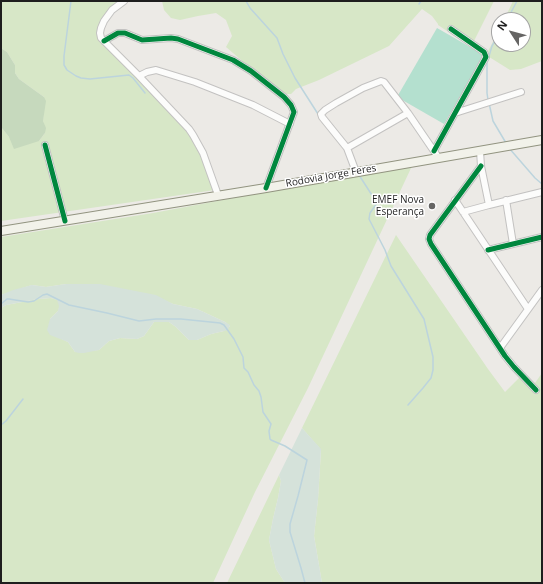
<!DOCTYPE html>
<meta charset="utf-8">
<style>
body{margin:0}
#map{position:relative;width:543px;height:584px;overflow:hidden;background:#eceae6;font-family:"Open Sans",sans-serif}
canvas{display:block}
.frame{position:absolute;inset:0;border:2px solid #1e1e1e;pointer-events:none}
.north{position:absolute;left:491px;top:12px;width:40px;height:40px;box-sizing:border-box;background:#fff;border:1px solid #a5a5a5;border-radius:50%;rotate:306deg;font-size:11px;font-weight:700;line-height:16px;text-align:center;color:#1e1e1e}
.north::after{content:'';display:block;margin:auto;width:14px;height:18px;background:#666564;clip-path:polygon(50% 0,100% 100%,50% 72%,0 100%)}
</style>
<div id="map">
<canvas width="543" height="584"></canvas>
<div class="frame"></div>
<div class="north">N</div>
</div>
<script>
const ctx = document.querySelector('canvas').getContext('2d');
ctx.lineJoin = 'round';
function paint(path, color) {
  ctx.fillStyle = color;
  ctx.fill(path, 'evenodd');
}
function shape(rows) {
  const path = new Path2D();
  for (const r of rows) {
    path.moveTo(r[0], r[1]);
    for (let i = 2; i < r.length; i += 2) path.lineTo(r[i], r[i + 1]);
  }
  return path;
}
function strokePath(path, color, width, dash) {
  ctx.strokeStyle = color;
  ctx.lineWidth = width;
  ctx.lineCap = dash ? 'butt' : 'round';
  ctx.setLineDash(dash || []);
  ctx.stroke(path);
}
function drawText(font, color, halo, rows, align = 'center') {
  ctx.font = font + ' "Open Sans",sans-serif';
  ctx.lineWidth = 3;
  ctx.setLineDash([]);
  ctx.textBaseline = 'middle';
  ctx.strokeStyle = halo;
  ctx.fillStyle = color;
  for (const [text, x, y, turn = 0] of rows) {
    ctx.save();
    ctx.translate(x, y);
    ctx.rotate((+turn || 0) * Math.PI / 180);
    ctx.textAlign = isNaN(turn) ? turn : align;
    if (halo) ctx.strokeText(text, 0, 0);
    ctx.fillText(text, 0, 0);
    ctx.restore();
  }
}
const grass = shape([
 [1,1,117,1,108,13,103,24,104,36,109,43,182,122,198,144,215,190,1,221,1,127,9,137,39,141,45,133,43,121,44,97,19,79,15,73,15,65,7,52,1,48],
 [162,1,494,1,471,47,438,25,438,24,432,16,422,9,389,46,319,80,296,89,291,94,286,94,275,89,226,47,232,36,226,20,216,13,198,16,180,20,171,18,164,10],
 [513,1,542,1,542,61,521,69,510,70,486,55,499,30,499,44,523,44,523,20,504,20],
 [412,166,308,388,255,492,213,583,1,583,1,308,6,305,38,299,51,298,58,300,60,306,58,311,50,319,60,338,68,342,75,352,99,350,109,341,120,338,137,339,144,336,154,322,169,322,176,327,189,340,197,340,211,334,224,331,230,326,225,322,197,309,173,304,166,301,79,284,66,284,46,287,32,285,1,295,1,237,153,213,367,173],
 [396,235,488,369,505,392,523,374,535,383,542,373,542,583,322,583,314,536,318,499,321,450,302,428],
 [279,475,281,481,278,498,273,519,269,540,276,569,285,583,227,583]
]);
const forest = shape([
 [1,48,7,52,15,65,15,73,19,79,44,97,46,101,43,121,46,128,45,133,39,141,14,149,9,137,1,127]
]);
const wetland = shape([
 [66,284,100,284,156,295,173,304,197,309,225,322,230,325,228,330,224,331,211,334,197,340,189,340,176,327,169,322,154,322,144,336,137,339,120,338,109,341,99,350,84,353,79,353,75,352,68,342,50,335,47,330,50,319,58,311,59,306,57,300,51,298,38,299,6,305,1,308,1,295,13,290,32,285,46,287],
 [302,428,321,449,318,499,314,536,322,583,285,583,276,569,269,540,273,519,278,498,281,481,279,475]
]);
const pitch = shape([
 [437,28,484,55,444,124,397,97]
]);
const stream = shape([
 [71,1,64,56,64,65,67,70,76,76,81,78,90,79,129,75,133,78,145,93],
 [246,1,250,8,277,38,283,54,295,78,318,114],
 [419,4,421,1],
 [507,20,517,1],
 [488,100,487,93,487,63,492,46,499,34],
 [489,103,493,121,506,143],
 [509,148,535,178,542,184],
 [359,175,377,203,370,213,369,219,385,250,391,266,424,319,433,357,433,370,431,378,423,388,408,405],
 [1,304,7,299,9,299,28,302,34,301,43,295,47,294,69,305,107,313,139,321,156,319,181,319,220,323,224,325,234,339,243,357,244,368,248,372,254,385,259,391,261,397,263,412,271,424,269,431,270,439,271,440,285,446,307,460,298,496,290,524,290,532,301,568,305,583],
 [1,425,6,421,23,399]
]);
const minor = shape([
 [124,1,112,10,104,21,101,28,100,33,101,38,139,76,189,129,193,135,203,153,218,195],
 [104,41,118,33,125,33,142,40,171,38,178,39,233,60,251,71,284,97,291,105,294,112,266,188],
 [139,76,147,72,156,70,195,82,253,105,290,124],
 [455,113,521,92],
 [45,145,65,221],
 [347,148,408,113],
 [434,151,486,57,484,52,451,29],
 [480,151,481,166,489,205],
 [481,166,430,235,429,239,431,244,505,356,514,367,536,390],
 [356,172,347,148,322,117,321,114,325,110,336,103,363,88,381,81,384,82,408,113,438,157],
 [455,200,528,309],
 [506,200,513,244],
 [463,212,489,205,542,192],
 [488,250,542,237],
 [500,348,542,290]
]);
const secondary = shape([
 [1,231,266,188,542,140]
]);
const cycleway = shape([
 [104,41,118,33,125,33,142,40,171,38,178,39,233,60,251,71,284,97,291,105,294,112,266,188],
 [45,145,65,221],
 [434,151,486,57,484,52,451,29],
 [481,166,430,235,429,239,431,244,505,356,514,367,536,390],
 [488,250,542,237]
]);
const markers = [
 [432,206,4,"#666564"]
];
const streetNames = [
 ["Rodovia Jorge Feres",331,176,-10]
];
const poiNames = [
 ["EMEF Nova",424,200],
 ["Esperança",424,212]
];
paint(grass, '#d7e7c7');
paint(forest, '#c6d9bd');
paint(wetland, '#d5e2da');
paint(pitch, '#b4e0cf');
strokePath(stream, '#bcd4dd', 1.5);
strokePath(minor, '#c3c2c1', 8);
strokePath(secondary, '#929480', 10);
strokePath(minor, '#fcfcfb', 6);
strokePath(secondary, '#f2f2ea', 8);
strokePath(cycleway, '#00873e', 5);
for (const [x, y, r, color] of markers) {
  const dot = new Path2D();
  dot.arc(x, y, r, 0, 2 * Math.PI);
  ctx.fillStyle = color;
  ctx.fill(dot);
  strokePath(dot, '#fff', 1.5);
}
drawText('10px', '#1e1e1e', '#fff', streetNames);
drawText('10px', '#1e1e1e', '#fff', poiNames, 'right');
</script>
